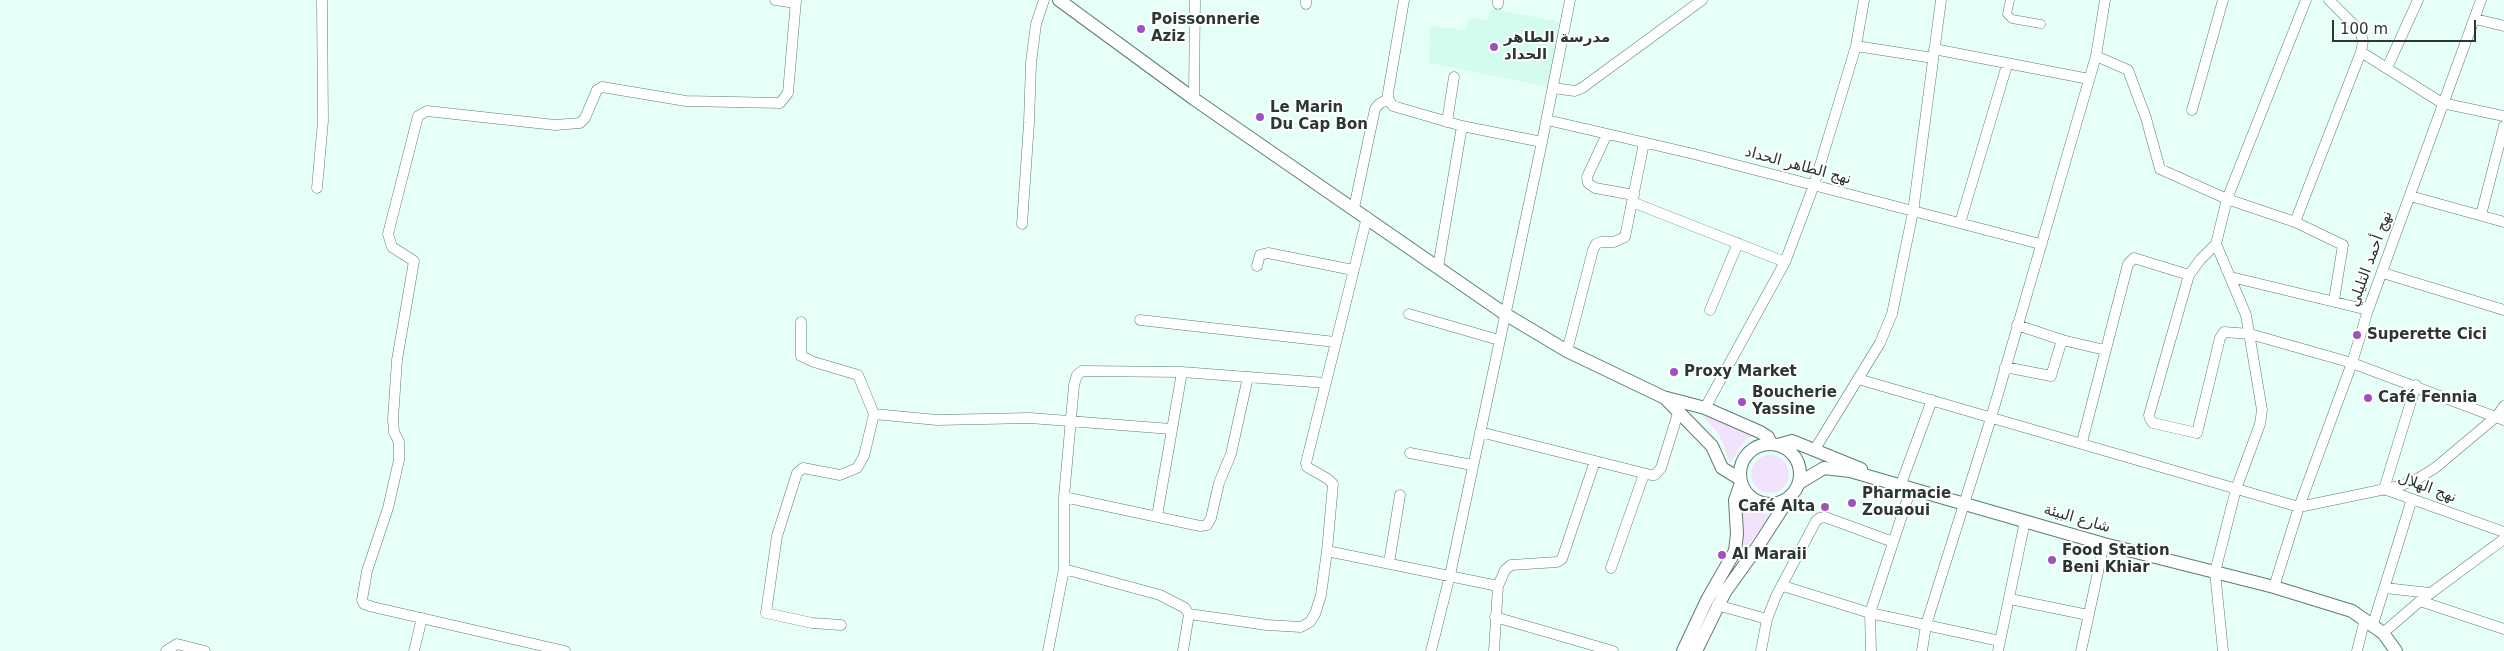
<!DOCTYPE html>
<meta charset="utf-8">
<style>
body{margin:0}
#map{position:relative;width:2504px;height:651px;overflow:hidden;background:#e6fff8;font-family:"DejaVu Sans",sans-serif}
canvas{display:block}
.scale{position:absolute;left:2332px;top:20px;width:144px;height:22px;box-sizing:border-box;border:2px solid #2b3734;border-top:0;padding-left:6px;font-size:15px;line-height:18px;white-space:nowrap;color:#2b3734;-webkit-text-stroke:4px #fff;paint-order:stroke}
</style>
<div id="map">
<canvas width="2504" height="651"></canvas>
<div class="scale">100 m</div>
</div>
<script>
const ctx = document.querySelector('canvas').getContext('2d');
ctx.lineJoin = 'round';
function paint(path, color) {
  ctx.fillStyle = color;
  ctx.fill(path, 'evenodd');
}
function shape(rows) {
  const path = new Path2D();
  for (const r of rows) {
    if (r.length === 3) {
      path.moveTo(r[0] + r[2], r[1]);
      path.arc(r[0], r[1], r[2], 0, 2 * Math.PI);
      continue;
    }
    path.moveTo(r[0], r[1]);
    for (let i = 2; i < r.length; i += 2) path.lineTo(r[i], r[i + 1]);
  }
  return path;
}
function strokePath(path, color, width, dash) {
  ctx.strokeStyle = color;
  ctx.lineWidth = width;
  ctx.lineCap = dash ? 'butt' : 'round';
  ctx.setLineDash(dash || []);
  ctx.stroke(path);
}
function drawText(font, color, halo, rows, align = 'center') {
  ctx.font = font + ' "DejaVu Sans","Noto Sans Arabic",sans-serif';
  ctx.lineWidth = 4;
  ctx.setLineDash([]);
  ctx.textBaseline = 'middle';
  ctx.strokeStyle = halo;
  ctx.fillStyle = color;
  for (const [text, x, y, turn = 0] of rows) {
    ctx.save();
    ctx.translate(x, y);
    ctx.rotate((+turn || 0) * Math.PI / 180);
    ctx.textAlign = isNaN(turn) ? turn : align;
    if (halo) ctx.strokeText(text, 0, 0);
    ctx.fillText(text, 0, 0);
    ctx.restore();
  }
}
const built = shape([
 [1491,8,1563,23,1550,87,1429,63,1430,26,1466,30,1469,17,1487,21]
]);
const green = shape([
 [1702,415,1752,435,1742,444,1730,463,1719,434],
 [1770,474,19],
 [1739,500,1752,510,1770,515,1742,555,1743,535]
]);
const pedestrian = shape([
 [2010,0,2007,14,2012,19,2041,24]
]);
const minor = shape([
 [775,0,796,3],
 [1404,0,1388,93,1388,99,1393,106,1462,126,1542,142],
 [2306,0,2227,199,2216,244,2200,260,2189,275,2149,415,2150,419,2153,423,2197,433,2220,338,2224,332,2250,334,2352,363,2504,420],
 [1306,4,1306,0],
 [1498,4,1498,0],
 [2475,19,2504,26],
 [1856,46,1933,58],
 [1934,49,2089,79],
 [2361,52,2442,103,2504,116],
 [2096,56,2128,70,2146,118,2160,169,2227,199,2295,222,2343,245,2334,300],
 [2387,68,2418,0],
 [1553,88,1575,91,1582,88,1702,0],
 [1194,99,1195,0],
 [2192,110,2223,0],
 [1547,120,1694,154,2040,244],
 [1447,122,1454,77],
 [1607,134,1587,177,1588,183,1595,188,1634,195],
 [1644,143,1632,202,1785,262],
 [317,188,323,121,322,0],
 [2410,196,2504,222],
 [1354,208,1375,109,1379,104,1388,99],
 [2481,215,2504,126],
 [2295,222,2361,52,2363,41,2360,31,2329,0],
 [1960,223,2007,65],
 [1022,224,1029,123,1031,63,1036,24,1044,0],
 [2216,244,2246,315,2262,410,2260,424,2236,489,2215,572,2223,651],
 [1257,266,1260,255,1268,253,1353,270],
 [1438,267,1462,126],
 [2383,273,2504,310],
 [2231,277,2368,310],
 [1710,310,1738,243],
 [1409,314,1499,340],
 [1140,320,1335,342],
 [801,322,801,356,814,362,858,375,874,414,864,456,857,468,840,475,803,468,797,473,777,536,766,613,812,623,841,625],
 [2017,325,2062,340],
 [1567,351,1593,250,1596,244,1601,242,1614,242,1625,237,1632,202],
 [2005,367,2051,376,2062,340,2105,350],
 [1858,379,2299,507,2400,486,2419,478,2435,468,2497,416,2504,406],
 [2416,385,2384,489,2504,532],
 [1705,408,1785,262,1814,185,1856,46,1864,0],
 [874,414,937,420,1030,418,1171,429],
 [1480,432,1651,475,1655,475,1661,468,1679,410],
 [2082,442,2128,264,2134,258,2189,275],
 [1815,449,1880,343,1892,314,1913,212,1941,0],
 [1410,453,1472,465],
 [1901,484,1932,400],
 [1064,497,1074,385,1077,375,1082,371,1182,372,1326,383],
 [1157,516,1182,372],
 [1327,551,1498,586],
 [1389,563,1400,495],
 [1611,568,1644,474],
 [1064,569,1160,595,1185,608,1189,614,1183,651],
 [1783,586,1870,613,1911,488],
 [2274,587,2299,507,2352,363,2368,310,2481,0],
 [2385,588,2430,593],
 [2010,599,2088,615],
 [2420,601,2504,629],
 [1717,605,1767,619,1761,651],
 [1189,614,1267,625,1301,627,1310,622,1315,614,1321,595,1327,551,1333,484,1328,479,1307,467,1306,463,1367,217],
 [1495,617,1613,651],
 [1767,619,1776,596,1816,521,1820,518,1825,517,1893,542],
 [2373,624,2412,499],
 [2383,633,2420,601,2504,539],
 [166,651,177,644,205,651],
 [414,651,422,618],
 [565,651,373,607,364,604,362,600,367,571,388,508,399,460,399,442,394,432,393,419,397,360,414,261,392,247,388,234,418,116,427,111,555,125,580,123,585,118,597,90,602,87,686,101,780,103,788,93,796,0],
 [1048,651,1064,569,1064,497,1200,526,1207,525,1211,518,1219,483,1231,454,1248,377],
 [1431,651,1450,575,1542,142,1570,0],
 [1494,651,1498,586,1505,570,1511,565,1557,562,1562,559,1595,461],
 [1871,651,1870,613,2000,641],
 [1922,651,1926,625,1991,418,2096,56,2105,0],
 [1998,651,2025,521],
 [2081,651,2104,544],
 [2357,651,2365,619]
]);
const tertiary = shape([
 [1059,0,1194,99,1505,314,1567,351,1663,397,1705,408,1760,432,1768,437,1771,444],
 [1667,400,1712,446,1722,468,1740,479],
 [1770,474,30],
 [1778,445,1792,441,1861,469],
 [1799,483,1824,468,1850,471,2104,544,2274,587,2352,611,2383,633,2396,651],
 [1683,651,1707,600,1735,551,1737,534,1735,500,1741,483],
 [1696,651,1725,592,1758,546,1789,498]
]);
const markers = [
 [1141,29,5,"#a150c0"],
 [1494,47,5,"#a150c0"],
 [1260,117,5,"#a150c0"],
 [2357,335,5,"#a150c0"],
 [1674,372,5,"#a150c0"],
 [2368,398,5,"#a150c0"],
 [1742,402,5,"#a150c0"],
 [1852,503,5,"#a150c0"],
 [1825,507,5,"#a150c0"],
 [1722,555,5,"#a150c0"],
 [2052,560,5,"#a150c0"]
];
const poiNames = [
 ["Poissonnerie",1151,20],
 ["Aziz",1151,37],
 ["مدرسة الطاهر",1504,38],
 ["الحداد",1504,55],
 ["Le Marin",1270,108],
 ["Du Cap Bon",1270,125],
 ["Superette Cici",2367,335],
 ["Proxy Market",1684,372],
 ["Boucherie",1752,393],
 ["Yassine",1752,410],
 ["Café Fennia",2378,398],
 ["Pharmacie",1862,494],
 ["Zouaoui",1862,511],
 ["Café Alta",1815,507,"right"],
 ["Food Station",2062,551],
 ["Beni Khiar",2062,568],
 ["Al Maraii",1732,555]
];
const streetNames = [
 ["نهج الطاهر الحداد",1798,166,15],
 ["نهج أحمد التليلي",2371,259,-70],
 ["نهج الهلال",2427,488,20],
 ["شارع البيئة",2077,519,16]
];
paint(built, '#d3fbf0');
paint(green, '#f3e2fb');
strokePath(pedestrian, '#5f7b74', 9);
strokePath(minor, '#5f7b74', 11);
strokePath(tertiary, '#5f7b74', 14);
strokePath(pedestrian, '#fff', 8);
strokePath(minor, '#fff', 10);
strokePath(tertiary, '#fff', 12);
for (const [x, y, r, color] of markers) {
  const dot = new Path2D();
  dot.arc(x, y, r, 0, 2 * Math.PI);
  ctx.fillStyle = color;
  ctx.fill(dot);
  strokePath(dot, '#fff', 2);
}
drawText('bold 15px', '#2b3734', '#fff', poiNames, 'left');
drawText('15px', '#2b3734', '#fff', streetNames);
</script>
